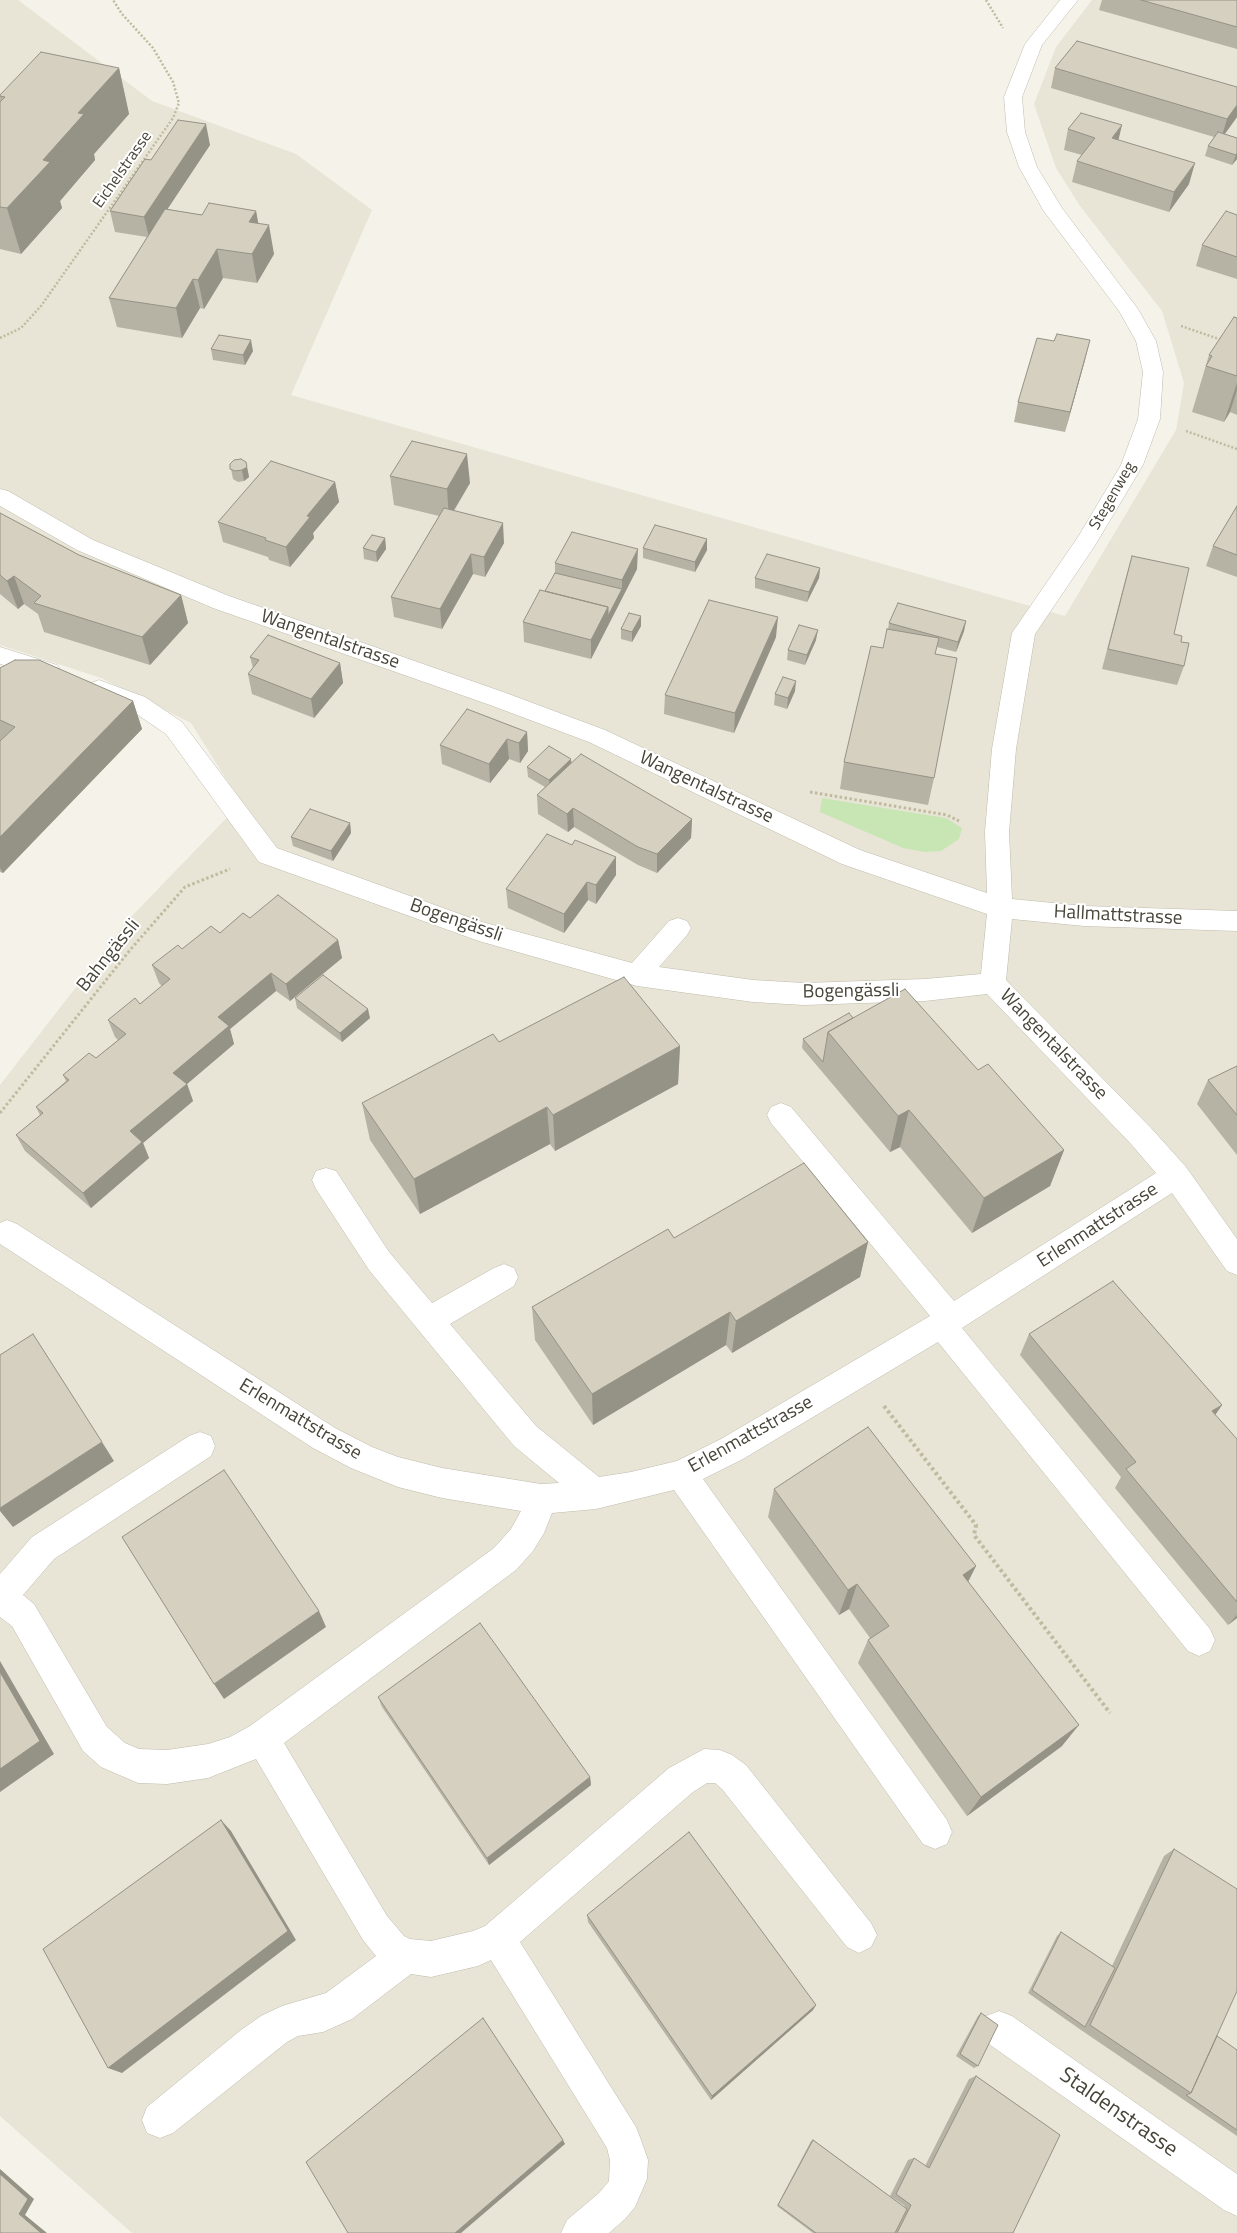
<!DOCTYPE html>
<meta charset="utf-8">
<style>
body{margin:0}
canvas{display:block;background:#f4f2e9}
</style>
<canvas width="1237" height="2233"></canvas>
<script>
const ctx = document.querySelector('canvas').getContext('2d');
ctx.lineJoin = 'round';
function paint(path, color) {
  ctx.fillStyle = color;
  ctx.fill(path, 'evenodd');
}
function shape(rows) {
  const path = new Path2D();
  for (const r of rows) {
    path.moveTo(r[0], r[1]);
    for (let i = 2; i < r.length; i += 2) path.lineTo(r[i], r[i + 1]);
  }
  return path;
}
function strokePath(path, color, width, dash) {
  ctx.strokeStyle = color;
  ctx.lineWidth = width;
  ctx.lineCap = dash ? 'butt' : 'round';
  ctx.setLineDash(dash || []);
  ctx.stroke(path);
}
function drawText(font, color, halo, rows, align = 'center') {
  ctx.font = font + ' "Titillium Web",sans-serif';
  ctx.lineWidth = 4;
  ctx.setLineDash([]);
  ctx.textBaseline = 'middle';
  ctx.strokeStyle = halo;
  ctx.fillStyle = color;
  for (const [text, x, y, turn = 0] of rows) {
    ctx.save();
    ctx.translate(x, y);
    ctx.rotate((+turn || 0) * Math.PI / 180);
    ctx.textAlign = isNaN(turn) ? turn : align;
    if (halo) ctx.strokeText(text, 0, 0);
    ctx.fillText(text, 0, 0);
    ctx.restore();
  }
}
const residential = shape([
 [0,0,18,0,152,101,296,154,372,210,291,395,1065,616,1176,430,1184,383,1162,311,1080,206,1056,168,1034,104,1056,47,1092,0,1237,0,1237,2233,132,2233,0,2116,0,1085,129,919,241,803,191,723,101,678,0,645]
]);
const green = shape([
 [822,798,946,818,962,828,959,839,941,851,924,852,903,848,820,812]
]);
const pathFar2 = shape([
 [986,0,1003,28],
 [1181,326,1222,340],
 [0,338,21,328,41,306,173,118,179,103,173,82,153,48,122,14,113,0],
 [1186,431,1237,449]
]);
const pathFar1 = shape([
 [810,792,947,815,959,821],
 [0,1113,130,950,185,887,230,869]
]);
const path = shape([
 [884,1406,976,1525,974,1535,1110,1713]
]);
const minor = shape([
 [1060,0,1078,0,1042,45,1022,97,1025,132,1037,167,1062,208,1138,309,1156,341,1163,372,1160,419,1143,465,1094,547,1035,634,1016,749,1009,832,1012,899,1084,906,1237,911,1237,931,1084,926,1012,919,1006,980,1151,1128,1186,1167,1237,1239,1237,1275,1227,1271,1172,1193,962,1328,1210,1629,1215,1640,1210,1651,1199,1656,1188,1651,938,1342,743,1459,703,1479,947,1820,952,1832,947,1844,935,1849,923,1844,674,1490,596,1509,552,1513,544,1533,533,1551,516,1570,284,1743,387,1916,404,1936,410,1939,431,1941,473,1931,485,1926,669,1768,704,1749,720,1750,732,1755,746,1765,871,1923,877,1935,871,1947,859,1953,847,1947,722,1789,715,1783,707,1783,693,1792,520,1942,636,2127,641,2140,648,2160,647,2179,635,2207,625,2219,609,2233,561,2233,567,2220,599,2193,609,2181,610,2160,607,2148,491,1960,478,1966,431,1977,411,1974,352,2019,323,2032,298,2036,287,2042,173,2133,160,2138,147,2133,142,2120,147,2107,241,2030,261,2016,282,2006,326,1993,376,1956,363,1940,256,1759,208,1778,167,1784,138,1783,101,1767,83,1751,12,1626,0,1617,0,1574,32,1537,189,1436,200,1432,211,1436,215,1446,211,1456,54,1559,23,1595,34,1604,107,1727,125,1743,139,1749,167,1750,208,1744,230,1737,250,1726,494,1548,511,1529,521,1511,442,1498,398,1487,351,1468,313,1448,0,1244,0,1223,7,1220,17,1224,335,1428,372,1447,398,1457,442,1468,541,1484,559,1483,514,1446,369,1270,316,1189,312,1180,316,1171,326,1168,336,1171,389,1252,432,1303,494,1268,504,1264,514,1268,518,1277,514,1286,450,1324,536,1426,599,1477,631,1472,677,1461,721,1439,930,1316,771,1123,767,1115,771,1107,781,1103,791,1107,954,1301,1156,1173,1131,1144,987,994,925,1001,804,1005,753,1002,637,986,479,941,259,862,166,734,129,709,91,695,87,689,91,683,99,680,145,697,182,722,277,848,482,922,632,963,669,921,678,918,687,921,691,928,687,935,659,967,753,980,804,983,925,979,981,974,987,914,842,864,589,742,490,705,213,608,77,550,0,506,0,489,8,491,93,540,229,596,506,693,605,730,860,850,987,893,985,832,992,749,1012,633,1078,537,1121,465,1138,419,1143,372,1136,341,1119,311,1043,210,1019,167,1007,132,1004,97,1025,44,1060,0],
 [0,647,57,665,61,671,57,677,49,679,0,664,0,647],
 [999,2011,1012,2016,1237,2174,1237,2216,1224,2210,986,2042,981,2029,986,2016,999,2011]
]);
const wall = shape([
 [1102,0,1237,0,1237,49,1099,10],
 [119,68,129,114,94,154,95,160,60,201,62,208,21,254,0,249,0,95],
 [1055,68,1237,117,1225,134,1237,138,1237,159,1232,165,1205,156,1208,146,1214,137,1051,88],
 [1068,129,1118,140,1189,184,1169,212,1072,182,1077,161,1082,155,1064,150],
 [210,145,167,209,202,215,256,211,258,223,274,254,257,283,223,278,204,309,200,308,182,338,117,327,109,298,147,237,115,232,110,211,151,160],
 [1237,215,1237,279,1196,266,1202,245],
 [1237,318,1237,415,1230,412,1224,422,1192,412,1209,355],
 [211,349,253,351,245,365,213,360],
 [1085,360,1065,432,1014,422,1018,402],
 [246,462,249,477,244,481,238,482,233,479,230,464],
 [390,476,470,483,454,511,504,543,485,577,473,574,442,629,394,617,391,597,439,516,394,505],
 [335,482,339,502,313,533,314,538,290,567,269,560,268,557,223,542,218,522],
 [1237,506,1237,577,1206,566,1213,546],
 [0,513,79,555,181,595,188,623,150,665,44,632,38,614,24,604,18,609,0,594],
 [385,538,386,549,377,562,364,559,363,548],
 [707,539,707,550,695,572,643,558,643,548],
 [1132,556,1174,634,1181,642,1184,666,1177,685,1102,669,1126,577],
 [555,563,637,569,591,659,524,642,523,622,545,591,555,573],
 [820,568,819,578,807,602,755,588,755,578],
 [966,621,964,631,956,652,937,647,935,654,934,778,928,805,840,789,844,762,883,648,888,629,889,623],
 [641,626,632,642,621,639,621,629],
 [776,637,734,733,664,714,665,695],
 [816,640,805,665,787,660,788,650],
 [250,657,340,663,343,683,314,718,252,694,248,674,253,668],
 [0,668,133,701,142,729,3,873,0,872],
 [795,691,787,709,774,705,775,694],
 [527,732,528,751,520,763,509,759,490,783,442,764,440,745],
 [571,759,571,762,692,819,691,838,657,873,638,865,574,827,568,832,538,814,537,795,545,787,528,777,527,767],
 [350,823,351,833,333,861,293,846,291,837],
 [572,845,616,857,616,875,596,904,588,900,564,933,508,908,506,889],
 [250,918,338,940,342,958,290,1001,276,991,230,1029,234,1044,187,1084,193,1101,143,1143,149,1158,91,1208,25,1151,16,1135,40,1115,36,1107,66,1081,63,1075,96,1058,118,1040,115,1037,108,1020,140,1004,162,986,159,983,152,965,182,949,220,933],
 [295,998,370,1018,342,1042,297,1008],
 [853,1018,978,1070,1064,1150,1050,1186,972,1233,900,1147,890,1152,802,1048,803,1039],
 [499,1042,680,1046,678,1084,555,1151,550,1144,420,1214,370,1140,362,1103],
 [1237,1066,1237,1155,1197,1104,1208,1080],
 [674,1238,868,1242,860,1277,732,1353,726,1345,593,1425,535,1340,532,1307],
 [1029,1334,1222,1405,1215,1415,1237,1439,1237,1618,1228,1625,1115,1488,1121,1477,1020,1355],
 [774,1489,976,1566,968,1581,1062,1746,967,1816,858,1663,868,1640,870,1638,849,1609,839,1615,768,1517],
 [378,1697,590,1777,591,1785,489,1865,382,1707],
 [1174,1849,1217,2036,1237,2050,1237,2136,1081,2030,1028,1993,1057,1936,1061,1932,1112,1966,1164,1856],
 [587,1915,816,2005,813,2010,711,2100,588,1922],
 [981,2013,978,2066,974,2068,956,2056,978,2016],
 [976,2076,1013,2233,813,2233,777,2206,811,2141,813,2140,904,2207,905,2206,890,2196,908,2160,914,2158,925,2166,969,2079]
]);
const shadedWall = shape([
 [119,68,129,114,94,154,95,160,60,201,62,208,21,254,7,208,78,113],
 [1237,105,1237,117,1221,139,1227,119],
 [206,124,210,145,149,237,144,217],
 [1122,125,1117,146,1112,138],
 [1237,153,1237,159,1232,165,1236,155],
 [1195,163,1189,184,1169,212,1174,192],
 [256,211,261,238,269,225,274,254,257,283,252,254,249,222],
 [217,249,223,278,204,309,198,280],
 [193,279,200,308,182,338,176,308],
 [251,340,253,351,245,365,243,355],
 [1090,340,1085,360,1065,432,1070,412],
 [1237,383,1237,390,1230,412,1224,422],
 [467,454,470,483,449,518,447,489],
 [247,467,249,477,244,481,242,470],
 [335,482,339,502,313,533,314,538,290,567,286,547,307,516],
 [503,523,504,543,485,577,484,557],
 [385,538,386,549,377,562,376,552],
 [707,539,707,550,695,572,695,562],
 [638,549,637,569,591,659,591,640,608,607,622,589,622,580],
 [471,554,473,574,442,629,440,609],
 [820,568,819,578,807,602,809,592],
 [14,576,24,604,18,609,7,581],
 [181,595,188,623,150,665,142,637],
 [641,616,641,626,632,642,632,632],
 [778,617,776,637,734,733,735,713],
 [966,621,964,631,956,652,958,642],
 [818,630,816,640,805,665,807,655],
 [340,663,343,683,314,718,311,699],
 [796,681,795,691,787,709,788,698],
 [133,701,142,729,3,873,0,868,0,837],
 [527,732,528,751,520,763,519,743],
 [507,739,509,759,490,783,489,764],
 [571,759,572,769,550,790,549,780],
 [573,808,574,827,568,832,567,814],
 [692,819,691,838,657,873,657,854],
 [350,823,351,833,333,861,331,851],
 [616,857,616,875,596,904,596,885],
 [587,882,588,900,564,933,564,914],
 [338,940,342,958,290,1001,286,984],
 [271,973,276,991,230,1029,234,1044,187,1084,193,1101,143,1143,149,1158,91,1208,83,1193,173,1073,218,1017],
 [368,1009,370,1018,342,1042,340,1033],
 [680,1046,678,1084,555,1151,553,1115],
 [547,1107,550,1144,420,1214,414,1179],
 [909,1110,900,1147,890,1152,898,1116],
 [1064,1150,1050,1186,972,1233,984,1198],
 [868,1242,860,1277,732,1353,736,1321],
 [730,1312,726,1345,593,1425,592,1394],
 [1222,1405,1209,1424,1212,1411],
 [102,1442,114,1461,13,1527,0,1511,0,1508],
 [976,1566,963,1592,963,1575],
 [857,1584,849,1609,839,1615,848,1590],
 [319,1611,326,1627,224,1699,214,1684],
 [1237,1615,1237,1618,1228,1625],
 [0,1661,54,1754,0,1792],
 [1079,1725,1062,1746,967,1816,981,1797],
 [590,1777,591,1785,489,1865,487,1858],
 [221,1820,231,1831,296,1940,122,2073,108,2068],
 [816,2005,813,2010,711,2100,712,2096],
 [563,2140,565,2144,461,2233,455,2233],
 [0,2169,34,2199,25,2215,47,2233,41,2233,19,2214,0,2174]
]);
const building = shape([
 [1141,0,1237,0,1237,27,1141,0],
 [1077,41,1237,87,1237,105,1227,119,1055,68,1077,41],
 [41,52,119,68,78,113,84,114,43,160,50,162,7,208,0,207,0,102,5,97,0,96,0,95,41,52],
 [1081,113,1122,125,1112,138,1195,163,1174,192,1077,161,1095,138,1068,129,1081,113],
 [178,120,206,124,144,217,110,211,145,159,151,160,178,120],
 [1218,132,1237,138,1237,153,1236,155,1208,146,1218,132],
 [209,203,256,211,249,222,269,225,252,254,217,249,198,280,193,279,176,308,109,298,165,209,202,215,209,203],
 [1226,211,1237,215,1237,257,1202,245,1226,211],
 [1234,317,1237,318,1237,376,1206,366,1212,356,1209,355,1234,317],
 [1057,334,1090,340,1070,412,1018,402,1037,338,1054,341,1057,334],
 [219,335,251,340,243,355,211,349,219,335],
 [412,441,467,454,447,489,390,476,412,441],
 [241,459,246,462,247,467,242,470,235,471,230,469,230,464,234,460,241,459],
 [271,461,335,482,307,516,310,517,286,547,265,540,266,538,218,522,271,461],
 [1237,506,1237,555,1213,546,1237,506],
 [444,508,503,523,484,557,471,554,440,609,391,597,444,508],
 [0,513,79,555,181,595,142,637,34,603,41,596,14,576,7,581,0,575,0,513],
 [655,525,707,539,695,562,643,548,655,525],
 [572,532,638,549,622,580,555,563,572,532],
 [372,535,385,538,376,552,363,548,372,535],
 [767,554,820,568,809,592,755,578,767,554],
 [1132,556,1189,568,1174,634,1182,636,1181,642,1189,643,1184,666,1108,649,1132,556],
 [555,573,622,589,608,616,608,607,545,591,555,573],
 [540,590,608,607,591,640,523,622,540,590],
 [709,600,778,617,735,713,665,695,709,600],
 [898,603,966,621,958,642,889,623,898,603],
 [629,613,641,616,632,632,621,629,629,613],
 [799,625,818,630,807,655,788,650,799,625],
 [887,629,939,638,935,654,957,658,934,778,844,762,871,646,883,648,887,629],
 [268,635,340,663,311,699,248,674,259,660,250,657,268,635],
 [15,660,39,660,133,701,0,837,0,741,15,727,0,720,0,668,15,660],
 [783,677,796,681,788,698,775,694,783,677],
 [467,709,527,732,519,743,507,739,489,764,440,745,467,709],
 [549,746,571,759,549,780,527,767,549,746],
 [581,754,692,819,657,854,638,847,573,808,567,814,537,795,581,754],
 [310,809,350,823,331,851,291,837,310,809],
 [547,834,572,845,575,840,616,857,596,885,587,882,564,914,506,889,547,834],
 [278,895,338,940,286,984,271,973,218,1017,229,1026,173,1073,187,1084,130,1131,142,1142,83,1193,16,1135,43,1113,36,1107,69,1080,63,1075,89,1053,96,1058,126,1034,108,1020,135,998,140,1004,170,979,152,965,178,945,182,949,211,926,220,933,243,913,250,918,278,895],
 [323,975,368,1009,340,1033,295,998,323,975],
 [624,977,680,1046,553,1115,547,1107,414,1179,362,1103,493,1034,499,1042,624,977],
 [905,989,978,1070,988,1064,1064,1150,984,1198,909,1110,898,1116,828,1032,905,989],
 [849,1013,853,1018,828,1032,823,1062,803,1039,849,1013],
 [1237,1066,1237,1115,1208,1080,1237,1066],
 [804,1163,868,1242,736,1321,730,1312,592,1394,532,1307,668,1229,674,1238,804,1163],
 [1113,1281,1222,1405,1212,1411,1237,1439,1237,1602,1126,1469,1136,1462,1029,1334,1113,1281],
 [33,1334,102,1442,0,1508,0,1355,33,1334],
 [868,1427,976,1566,963,1575,1079,1725,981,1797,868,1640,889,1626,857,1584,848,1590,774,1489,868,1427],
 [224,1470,319,1611,214,1684,122,1537,224,1470],
 [480,1623,590,1777,487,1858,378,1697,480,1623],
 [0,1672,40,1741,0,1769,0,1672],
 [221,1820,288,1931,108,2068,43,1949,221,1820],
 [689,1832,816,2005,712,2096,587,1915,689,1832],
 [1174,1849,1237,1889,1237,1991,1191,2093,1090,2025,1174,1849],
 [1061,1932,1115,1968,1085,2027,1032,1990,1061,1932],
 [981,2013,998,2025,978,2066,960,2054,981,2013],
 [483,2018,563,2140,455,2233,348,2233,306,2162,483,2018],
 [1217,2036,1237,2050,1237,2130,1186,2095,1191,2093,1217,2036],
 [976,2076,1060,2135,1013,2233,897,2233,911,2205,896,2194,914,2158,929,2168,976,2076],
 [813,2140,907,2209,895,2233,816,2233,778,2205,813,2140],
 [0,2174,28,2199,19,2214,41,2233,0,2233,0,2174]
]);
const farStreetnames = [
 ["Eichelstrasse",123,170,-55],
 ["Stegenweg",1113,496,-60]
];
const streetNames = [
 ["Wangentalstrasse",330,640,19],
 ["Wangentalstrasse",706,788,25],
 ["Hallmattstrasse",1118,916,3],
 ["Bogengässli",456,921,19],
 ["Bahngässli",109,956,-51],
 ["Bogengässli",851,992,-1],
 ["Wangentalstrasse",1053,1045,46],
 ["Erlenmattstrasse",1098,1226,-33],
 ["Erlenmattstrasse",300,1420,31],
 ["Erlenmattstrasse",751,1435,-29]
];
const nearStreetnames = [
 ["Staldenstrasse",1118,2113,35]
];
paint(residential, '#e8e5d7');
paint(green, '#c7e6b4');
strokePath(minor, '#bfbcac', 1);
strokePath(pathFar2, '#c0ba9e', 2.5, [2, 2]);
strokePath(pathFar1, '#c0ba9e', 3, [2.5, 2.5]);
strokePath(path, '#c0ba9e', 4, [3, 3]);
paint(minor, '#fff');
paint(wall, '#b7b3a4');
paint(shadedWall, '#959286');
paint(building, '#d5d0bf');
strokePath(building, '#959286', 1);
drawText('16px', '#474438', '#fff', farStreetnames);
drawText('19px', '#474438', '#fff', streetNames);
drawText('22px', '#474438', '#fff', nearStreetnames);
</script>
